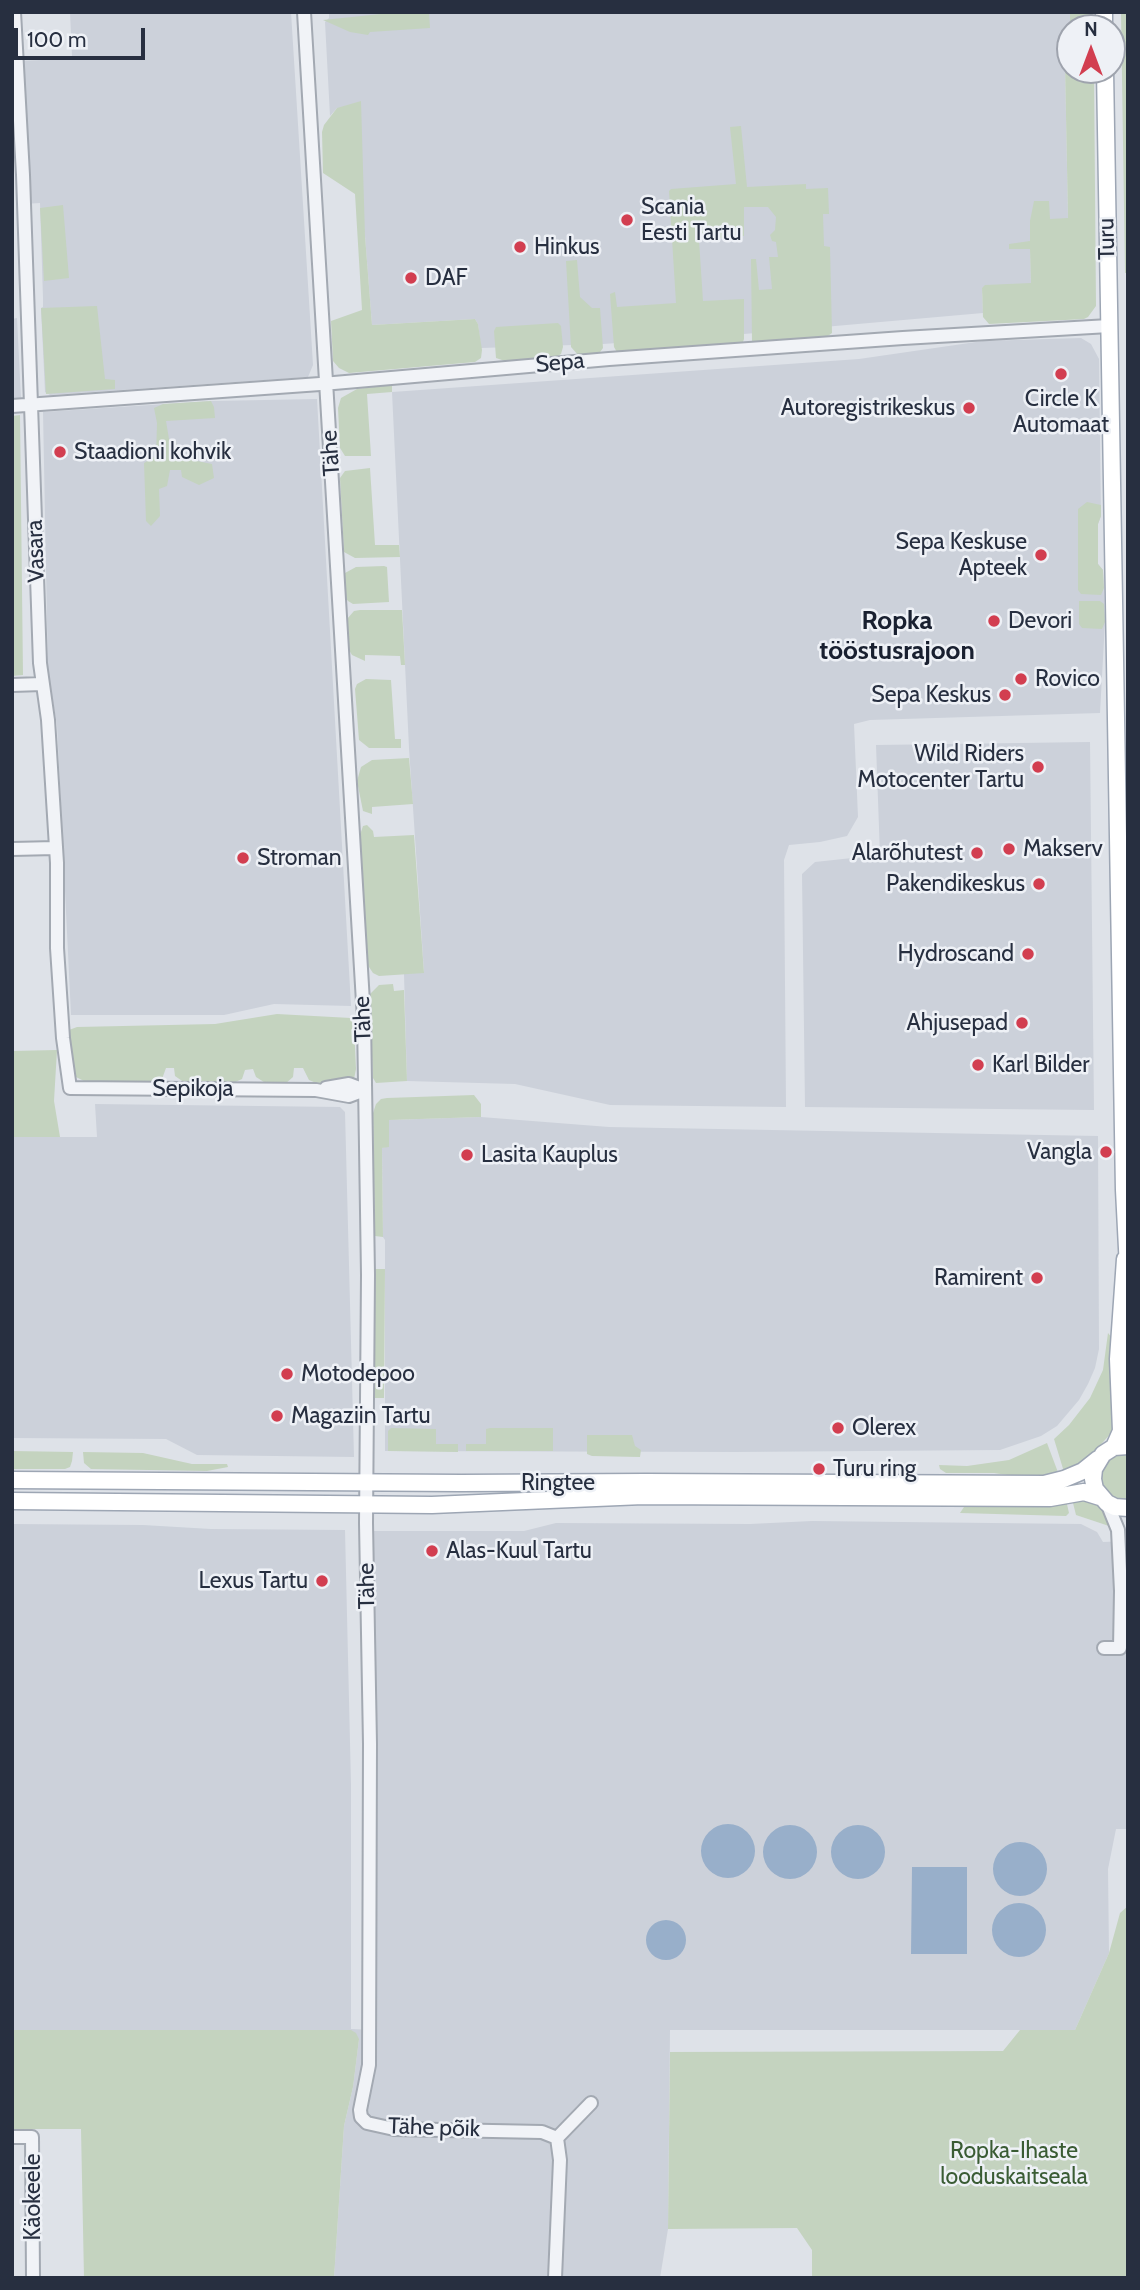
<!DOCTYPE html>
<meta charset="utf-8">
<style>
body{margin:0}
#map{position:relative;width:1140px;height:2290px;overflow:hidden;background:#dee2e8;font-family:Cabin,sans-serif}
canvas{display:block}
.frame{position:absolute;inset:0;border:14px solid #272f40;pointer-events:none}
.north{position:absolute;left:1056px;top:14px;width:70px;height:70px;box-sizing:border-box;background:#eef1f6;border:2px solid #9ea3ad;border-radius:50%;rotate:0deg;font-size:19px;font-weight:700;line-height:28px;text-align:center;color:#272f40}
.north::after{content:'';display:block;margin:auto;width:24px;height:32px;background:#d23e50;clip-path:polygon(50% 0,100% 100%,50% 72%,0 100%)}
.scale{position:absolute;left:14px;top:28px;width:131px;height:32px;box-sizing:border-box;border:4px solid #272f40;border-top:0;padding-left:9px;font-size:21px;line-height:24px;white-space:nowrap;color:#272f40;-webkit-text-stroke:5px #eef1f6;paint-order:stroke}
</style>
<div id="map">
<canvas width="1140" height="2290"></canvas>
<div class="frame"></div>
<div class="north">N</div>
<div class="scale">100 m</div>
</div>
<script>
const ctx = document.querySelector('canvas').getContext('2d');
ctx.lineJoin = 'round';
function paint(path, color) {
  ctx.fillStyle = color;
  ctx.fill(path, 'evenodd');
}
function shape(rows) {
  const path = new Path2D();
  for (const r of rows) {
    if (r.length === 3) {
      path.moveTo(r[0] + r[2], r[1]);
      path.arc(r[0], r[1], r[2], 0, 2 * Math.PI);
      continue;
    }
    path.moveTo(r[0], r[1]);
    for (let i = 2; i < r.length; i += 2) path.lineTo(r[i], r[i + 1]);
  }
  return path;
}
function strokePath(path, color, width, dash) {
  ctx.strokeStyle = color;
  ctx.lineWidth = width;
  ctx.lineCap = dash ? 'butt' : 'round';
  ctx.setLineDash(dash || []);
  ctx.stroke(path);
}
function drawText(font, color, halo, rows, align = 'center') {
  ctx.font = font + ' Cabin,sans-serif';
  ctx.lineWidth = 5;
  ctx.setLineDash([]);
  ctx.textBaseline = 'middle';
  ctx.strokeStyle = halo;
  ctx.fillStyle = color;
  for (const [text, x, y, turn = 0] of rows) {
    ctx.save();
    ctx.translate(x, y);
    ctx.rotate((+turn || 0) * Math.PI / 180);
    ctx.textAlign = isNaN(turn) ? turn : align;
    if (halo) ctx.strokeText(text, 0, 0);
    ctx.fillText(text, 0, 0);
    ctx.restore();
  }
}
const built = shape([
 [70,12,291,12,313,365,308,377,50,395,45,392,41,308,43,307,43,298,40,203,24,204,16,61,69,59,72,56],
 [329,12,1070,12,1070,62,1065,65,1068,219,1030,221,1031,284,982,288,983,313,744,334,603,344,481,348,478,324,475,319,372,325,365,236,337,108,330,116,325,22,329,18],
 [17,318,21,399,12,399,12,319],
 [1081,338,1091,344,1099,359,1101,516,1098,524,1098,564,1103,570,1105,622,1100,713,870,720,854,724,858,817,847,836,820,842,789,845,784,860,786,1107,610,1105,515,1084,407,1081,404,974,424,972,409,748,392,392,859,359,983,341],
 [317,399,351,1006,274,1004,224,1015,71,1015,57,725,48,673,43,412,211,401],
 [1090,742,1094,1110,805,1107,802,874,815,862,880,855,876,745],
 [95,1104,340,1107,345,1112,354,1457,197,1455,166,1439,12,1438,12,1137,97,1137],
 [481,1117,609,1127,1098,1136,1099,1349,1095,1368,1088,1384,1079,1400,1057,1426,1041,1436,1000,1450,736,1452,385,1451,385,1240,383,1237,382,1148,389,1146,389,1120],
 [812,1521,1081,1524,1097,1532,1103,1542,1128,1541,1128,1829,1116,1829,1108,1869,1109,1953,1075,2030,670,2030,668,2229,660,2278,334,2278,344,2126,353,2087,359,2039,12,2030,12,1524,143,1525,211,1529,345,1530,351,1785,351,2029,374,2030,374,1531,524,1531,556,1523,750,1524]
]);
const green = shape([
 [400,12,429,12,430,28,370,32,368,35,350,32,323,20],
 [1070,12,1093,12,1093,28,1070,28],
 [1121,12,1128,12,1128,273,1125,273],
 [1070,57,1070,70,1094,70,1096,306,1088,317,1084,319,989,324,983,317,982,288,985,285,1031,283,1030,249,1009,249,1009,244,1030,241,1030,221,1034,201,1049,201,1050,219,1068,218,1065,65,1070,62],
 [361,101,365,236,372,325,475,319,478,324,482,350,481,358,475,362,349,373,339,368,333,361,331,321,362,310,355,194,323,173,322,132,324,125,337,108],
 [741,126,747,187,806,184,806,189,828,188,829,214,823,214,824,246,830,247,832,333,825,338,754,343,752,341,751,259,756,259,759,290,772,289,769,257,778,257,776,242,772,241,770,235,775,230,776,217,768,207,744,207,744,236,699,240,703,301,744,299,744,339,742,345,618,354,614,347,610,294,615,292,617,307,676,303,669,191,671,189,736,184,730,127],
 [63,205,69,278,44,281,40,208],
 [577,260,580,297,592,308,600,308,603,348,598,355,578,355,571,347,566,261],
 [97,306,105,379,115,380,115,389,46,394,41,308],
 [558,323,561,326,563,347,561,354,556,357,505,361,496,358,494,331,496,327],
 [392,385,392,392,367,394,371,456,345,456,340,448,338,408,341,398,357,389],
 [211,401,214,407,215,418,166,421,169,439,176,441,177,457,212,464,214,478,199,485,182,477,181,470,170,470,167,486,159,489,160,516,151,526,146,521,144,463,156,456,157,423,154,408,163,404],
 [20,415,23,675,12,676,12,416],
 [370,468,375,545,399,545,400,557,355,558,344,552,340,478,345,471],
 [1087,502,1101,505,1101,516,1098,524,1098,564,1103,570,1104,588,1101,595,1081,594,1078,590,1078,509],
 [384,566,387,567,389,602,353,604,348,601,345,597,345,573,356,567],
 [1079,601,1100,601,1104,604,1105,622,1102,629,1082,628,1079,624],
 [360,610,402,610,405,665,401,665,400,656,365,655,365,661,352,655,349,650,347,619,354,611],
 [366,679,391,680,395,739,401,739,401,748,369,748,359,740,355,689,357,684],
 [409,758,413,804,372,807,372,814,363,811,357,781,361,767,372,760],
 [367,825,373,831,374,837,414,835,424,973,379,976,373,973,367,964,360,835,363,826],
 [393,984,394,991,404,990,407,1081,376,1083,373,1078,369,995,379,985],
 [277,1014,351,1018,354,1025,356,1069,354,1079,331,1084,316,1083,309,1080,303,1068,294,1068,293,1077,285,1084,267,1084,256,1077,253,1069,245,1070,242,1079,231,1084,185,1083,175,1076,174,1068,166,1068,162,1079,153,1084,88,1083,76,1077,72,1066,69,1034,69,1030,77,1027,215,1024],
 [57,1050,54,1101,60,1137,12,1137,12,1051],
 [474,1095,481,1104,481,1117,389,1120,389,1147,382,1148,383,1237,375,1236,373,1113,376,1104,381,1099,387,1098],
 [375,1269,385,1269,384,1398,375,1398],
 [1108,1333,1112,1338,1115,1418,1113,1431,1086,1461,1064,1472,1054,1439,1069,1425,1090,1398,1103,1370],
 [391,1428,436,1429,436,1444,458,1444,458,1452,388,1451,388,1431],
 [490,1428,553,1428,553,1451,466,1451,466,1444,486,1444,486,1429],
 [587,1435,632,1435,635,1446,641,1450,640,1457,592,1456,587,1454],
 [1047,1443,1059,1475,1028,1478,994,1473,946,1473,940,1469,939,1465,967,1466,1009,1460],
 [12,1451,73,1452,72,1461,70,1467,65,1469,12,1469],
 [83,1452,143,1453,192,1464,227,1464,228,1467,207,1471,91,1469,84,1463],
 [1121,1454,1128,1455,1128,1500,1117,1500,1109,1495,1101,1483,1098,1473,1107,1460],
 [1079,1498,1094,1502,1102,1509,1112,1527,1076,1515,1072,1499],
 [1066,1500,1069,1513,1066,1516,960,1513,964,1507,969,1506],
 [1128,1906,1128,2278,812,2278,812,2250,797,2228,668,2229,670,2052,1003,2051,1020,2030,1075,2030,1109,1953,1120,1913],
 [12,2030,351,2030,356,2033,359,2039,353,2087,344,2126,334,2278,84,2278,81,2129,12,2129]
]);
const water = shape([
 [728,1851,27],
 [858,1852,27],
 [790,1852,27],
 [1020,1869,27],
 [912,1867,967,1867,967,1954,911,1954],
 [1019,1930,27],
 [666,1940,20]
]);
const minor = shape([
 [14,12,23,175,40,663,48,720,57,863,57,948,63,1038,70,1088,316,1090,349,1096,365,1090],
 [304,12,364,1019,368,1275,366,1523,370,1744,369,2065,360,2110,361,2117,367,2123,394,2129,542,2132,557,2138,560,2160,555,2278],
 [12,406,334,383,609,359,903,338,1109,326],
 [12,685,42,684],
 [12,849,55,848],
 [326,1088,349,1084,365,1090],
 [1104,1648,1120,1648,1121,1591,1118,1530,1107,1503],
 [12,2137,32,2137,33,2278],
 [557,2138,591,2103]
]);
const major = shape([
 [1104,12,1104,28],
 [1105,70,1124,1190,1128,1268],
 [1128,1446,1114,1447,1103,1454,1094,1469,1093,1479,1095,1489,1107,1503,1115,1507,1128,1508],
 [1114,1447,1121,1431,1118,1359,1125,1259],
 [12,1480,461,1483,646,1482,1044,1484,1064,1479,1083,1471,1098,1459],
 [12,1501,432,1505,643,1496,1050,1498,1084,1492,1100,1497]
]);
const markers = [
 [627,220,7,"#d23e50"],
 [520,247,7,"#d23e50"],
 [411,278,7,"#d23e50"],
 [1061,374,7,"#d23e50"],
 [969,408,7,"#d23e50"],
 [60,452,7,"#d23e50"],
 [1041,555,7,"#d23e50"],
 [994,621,7,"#d23e50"],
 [1021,679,7,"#d23e50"],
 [1005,695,7,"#d23e50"],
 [1038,767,7,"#d23e50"],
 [1009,849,7,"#d23e50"],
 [977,853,7,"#d23e50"],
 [243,858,7,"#d23e50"],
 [1039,884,7,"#d23e50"],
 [1028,954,7,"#d23e50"],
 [1022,1023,7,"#d23e50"],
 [978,1065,7,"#d23e50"],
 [1106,1152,7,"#d23e50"],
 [467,1155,7,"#d23e50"],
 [1037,1278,7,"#d23e50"],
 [287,1374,7,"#d23e50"],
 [277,1416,7,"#d23e50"],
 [838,1428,7,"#d23e50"],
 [819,1469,7,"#d23e50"],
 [432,1551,7,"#d23e50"],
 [322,1581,7,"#d23e50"]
];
const poiNames = [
 ["Scania",641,207],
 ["Eesti Tartu",641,233],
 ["Hinkus",534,247],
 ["DAF",425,278],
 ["Circle K",1061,399,"center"],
 ["Automaat",1061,425,"center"],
 ["Autoregistrikeskus",955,408,"right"],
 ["Staadioni kohvik",74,452],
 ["Sepa Keskuse",1027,542,"right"],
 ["Apteek",1027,568,"right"],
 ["Devori",1008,621],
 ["Rovico",1035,679],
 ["Sepa Keskus",991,695,"right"],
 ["Wild Riders",1024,754,"right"],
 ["Motocenter Tartu",1024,780,"right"],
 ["Makserv",1023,849],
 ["Alarõhutest",963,853,"right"],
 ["Stroman",257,858],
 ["Pakendikeskus",1025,884,"right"],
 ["Hydroscand",1014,954,"right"],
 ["Ahjusepad",1008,1023,"right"],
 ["Karl Bilder",992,1065],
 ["Vangla",1092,1152,"right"],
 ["Lasita Kauplus",481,1155],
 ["Ramirent",1023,1278,"right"],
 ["Motodepoo",301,1374],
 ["Magaziin Tartu",291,1416],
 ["Olerex",852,1428],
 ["Turu ring",833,1469],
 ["Alas-Kuul Tartu",446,1551],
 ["Lexus Tartu",308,1581,"right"]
];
const streetNames = [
 ["Turu",1107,239,-91],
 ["Sepa",560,363,-5],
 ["Tähe",331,453,-94],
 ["Vasara",36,551,-92],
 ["Tähe",363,1019,-92],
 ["Sepikoja",193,1089],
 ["Ringtee",558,1483],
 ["Tähe",367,1586,-91],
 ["Tähe põik",434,2128,2],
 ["Käokeele",33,2197,-90]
];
const parkNames = [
 ["Ropka-Ihaste",1014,2151],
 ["looduskaitseala",1014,2177]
];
const quarterNames = [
 ["Ropka",897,621],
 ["tööstusrajoon",897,651]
];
paint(built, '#ccd1da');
paint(green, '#c4d3bf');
paint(water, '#98afca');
strokePath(minor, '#a3a9b2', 16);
strokePath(major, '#9da6b4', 19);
strokePath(minor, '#f1f3f7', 12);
strokePath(major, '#fff', 16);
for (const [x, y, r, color] of markers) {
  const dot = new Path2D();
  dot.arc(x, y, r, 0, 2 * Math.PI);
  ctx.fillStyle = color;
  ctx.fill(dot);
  strokePath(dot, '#eef1f6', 2.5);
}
drawText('23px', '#272f40', '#eef1f6', poiNames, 'left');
drawText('23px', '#272f40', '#eef1f6', streetNames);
drawText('23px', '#3a5c34', '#eef1f6', parkNames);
drawText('bold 26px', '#192030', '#eef1f6', quarterNames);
</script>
